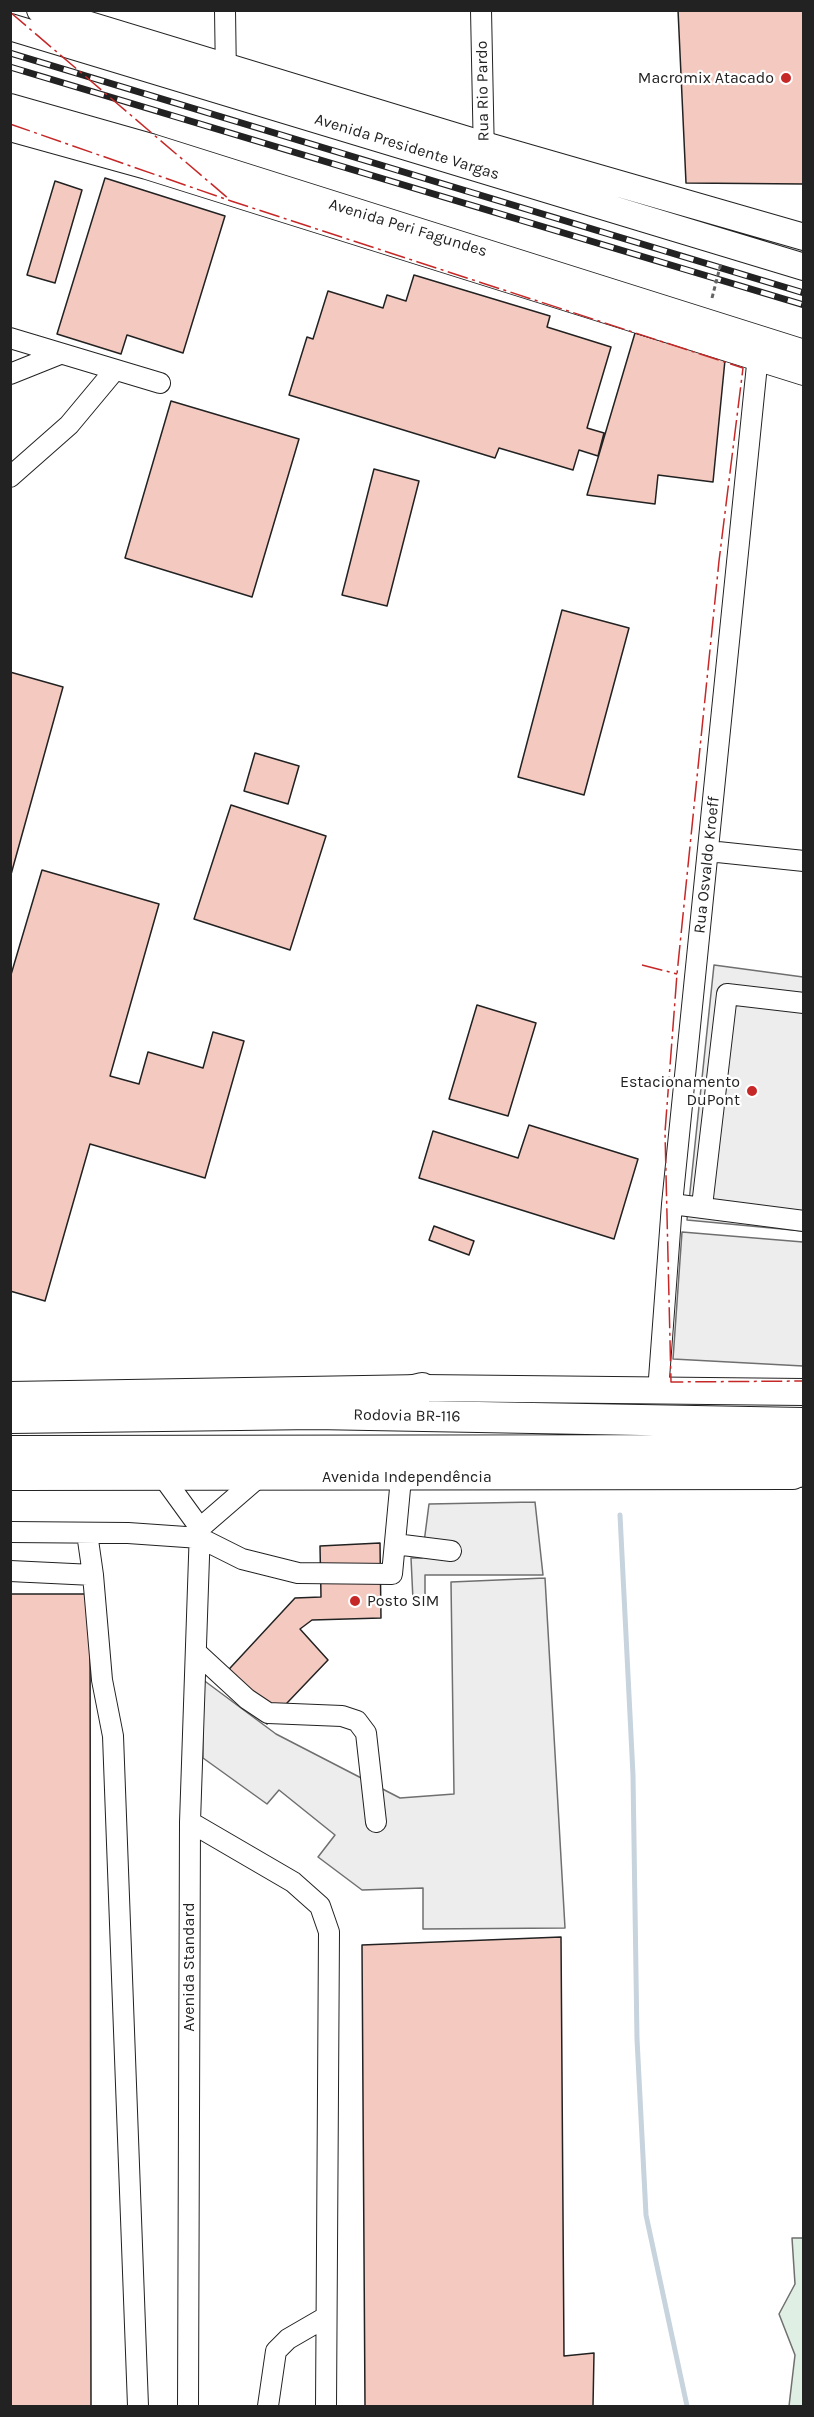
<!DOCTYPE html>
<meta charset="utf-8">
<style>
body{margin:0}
#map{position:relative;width:814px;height:2417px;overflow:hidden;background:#fff;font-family:Karla,sans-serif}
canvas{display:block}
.frame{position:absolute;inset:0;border:12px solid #222;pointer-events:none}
</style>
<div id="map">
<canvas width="814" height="2417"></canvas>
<div class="frame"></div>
</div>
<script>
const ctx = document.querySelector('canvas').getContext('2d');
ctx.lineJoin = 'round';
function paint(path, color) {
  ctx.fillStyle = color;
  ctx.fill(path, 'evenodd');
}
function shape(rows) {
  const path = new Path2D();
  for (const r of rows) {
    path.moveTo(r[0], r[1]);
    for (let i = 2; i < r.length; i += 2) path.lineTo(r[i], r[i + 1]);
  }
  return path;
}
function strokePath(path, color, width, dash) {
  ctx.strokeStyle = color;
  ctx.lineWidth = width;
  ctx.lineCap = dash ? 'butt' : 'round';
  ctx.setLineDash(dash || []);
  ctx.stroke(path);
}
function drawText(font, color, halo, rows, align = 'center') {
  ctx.font = font + ' Karla,sans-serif';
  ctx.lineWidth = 4.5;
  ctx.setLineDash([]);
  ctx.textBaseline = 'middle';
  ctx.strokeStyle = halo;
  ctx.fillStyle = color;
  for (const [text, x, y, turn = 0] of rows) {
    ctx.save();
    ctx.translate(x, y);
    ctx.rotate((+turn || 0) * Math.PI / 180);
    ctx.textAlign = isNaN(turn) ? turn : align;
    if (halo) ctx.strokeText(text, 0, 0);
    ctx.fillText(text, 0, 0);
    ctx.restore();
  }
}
const green = shape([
 [792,2238,803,2238,803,2406,789,2406,795,2355,779,2314,795,2284,792,2238]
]);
const parking = shape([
 [714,965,803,977,803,1231,687,1220,714,965],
 [682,1232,803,1242,803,1366,673,1359,682,1232],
 [535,1502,543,1575,425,1575,425,1598,413,1600,411,1558,422,1558,429,1504,535,1502],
 [545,1578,565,1928,423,1929,423,1888,362,1890,318,1857,335,1835,279,1790,267,1804,203,1758,202,1679,276,1734,400,1798,454,1794,451,1582,545,1578]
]);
const stream = shape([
 [620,1515,633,1775,637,2039,646,2215,687,2406]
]);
const building = shape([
 [678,10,804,10,804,184,686,183,678,10],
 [105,178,225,216,183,353,127,335,121,354,57,334,105,178],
 [55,181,82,190,55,283,27,275,55,181],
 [414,275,550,316,547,327,611,347,587,428,604,433,598,456,579,450,573,470,499,448,495,458,289,395,307,337,313,339,328,291,383,308,387,295,406,301,414,275],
 [635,333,725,360,713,482,658,475,655,504,587,495,635,333],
 [171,401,299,439,252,597,125,558,171,401],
 [374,469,419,481,387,606,342,595,374,469],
 [562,610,629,628,584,795,518,777,562,610],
 [10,672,63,687,10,878,10,672],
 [255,753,299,766,288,804,244,791,255,753],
 [231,805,326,836,290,950,194,919,231,805],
 [42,870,159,904,110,1076,139,1084,148,1052,203,1068,213,1032,244,1041,205,1178,90,1144,45,1301,10,1291,10,978,42,870],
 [477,1005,536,1023,508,1116,449,1099,477,1005],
 [529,1125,638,1159,614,1239,419,1178,433,1131,518,1158,529,1125],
 [434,1226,474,1241,469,1255,429,1240,434,1226],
 [380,1543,381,1618,312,1620,300,1629,328,1660,267,1724,219,1680,295,1598,321,1597,320,1546,380,1543],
 [10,1594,90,1594,91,2406,11,2406,10,1594],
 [561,1937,564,2356,594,2353,593,2406,365,2406,362,1945,561,1937]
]);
const minor = shape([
 [225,10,226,78],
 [481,10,484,158],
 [10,338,160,383],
 [10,374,60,354],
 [10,477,69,425,114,371],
 [708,851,804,861],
 [672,1204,804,1221],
 [702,1206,727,994,804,1003],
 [658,1392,672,1204,759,345],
 [163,1477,200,1528,190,1822,188,2406],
 [200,1528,259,1477],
 [10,1532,128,1533,200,1538,242,1559,298,1573,392,1574,401,1478],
 [395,1544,451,1551],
 [10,1571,93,1575,87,1533],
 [93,1575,102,1680,113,1736,138,2406],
 [196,1652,247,1699,268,1713,342,1716,357,1721,366,1733,376,1822],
 [190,1822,293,1882,320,1906,329,1932,326,2406],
 [268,2406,276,2351,288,2339,326,2317]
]);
const major = shape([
 [40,10,484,145,804,237],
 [10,27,804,267],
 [10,107,151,147,804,353],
 [10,128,147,166,804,372],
 [10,1395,422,1388,804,1392],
 [10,1477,793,1476]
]);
const highway = shape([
 [355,1404,422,1388],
 [10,1418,315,1414,804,1423],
 [10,1451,804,1450],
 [760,1461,804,1472]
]);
const rail = shape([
 [10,53,804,293],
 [10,67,804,305]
]);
const pathBridge = shape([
 [712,298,721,263]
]);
const power = shape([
 [10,12,229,199],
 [10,124,231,201,743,368,719,561,677,974,665,1132,671,1382,804,1381],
 [642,965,677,974]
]);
const markers = [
 [786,78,6,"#c62828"],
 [752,1091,6,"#c62828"],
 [355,1601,6,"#c62828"]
];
const poiNames = [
 ["Macromix Atacado",774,78],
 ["Estacionamento",740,1082],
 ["DuPont",740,1100],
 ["Posto SIM",367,1601,"left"]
];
const streetNames = [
 ["Rua Rio Pardo",483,91,-91],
 ["Avenida Presidente Vargas",407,147,17],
 ["Avenida Peri Fagundes",408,228,17],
 ["Rua Osvaldo Kroeff",707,865,-84],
 ["Rodovia BR-116",407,1416,1],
 ["Avenida Independência",407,1477],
 ["Avenida Standard",189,1967,-90]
];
paint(green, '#e0efe3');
strokePath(green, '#6f6f6f', 1.5);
paint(parking, '#ededed');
strokePath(parking, '#6f6f6f', 1.5);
strokePath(stream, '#c7d3dd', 5);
paint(building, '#f3c9c0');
strokePath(building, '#222', 1.5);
strokePath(minor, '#222', 22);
strokePath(major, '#222', 28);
strokePath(highway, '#222', 32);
strokePath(minor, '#fff', 20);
strokePath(major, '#fff', 26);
strokePath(highway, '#fff', 30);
strokePath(rail, '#222', 7);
strokePath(rail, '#fff', 4.5, [14]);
strokePath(pathBridge, '#646464', 3, [4.5, 3]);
strokePath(power, '#c62828', 1.5, [21, 4.5, 3, 4.5]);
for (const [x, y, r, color] of markers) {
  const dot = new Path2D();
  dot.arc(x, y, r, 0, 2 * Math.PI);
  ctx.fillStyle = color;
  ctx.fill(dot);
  strokePath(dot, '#fff', 2);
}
drawText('16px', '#222', '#fff', poiNames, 'right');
drawText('16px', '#222', '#fff', streetNames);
</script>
